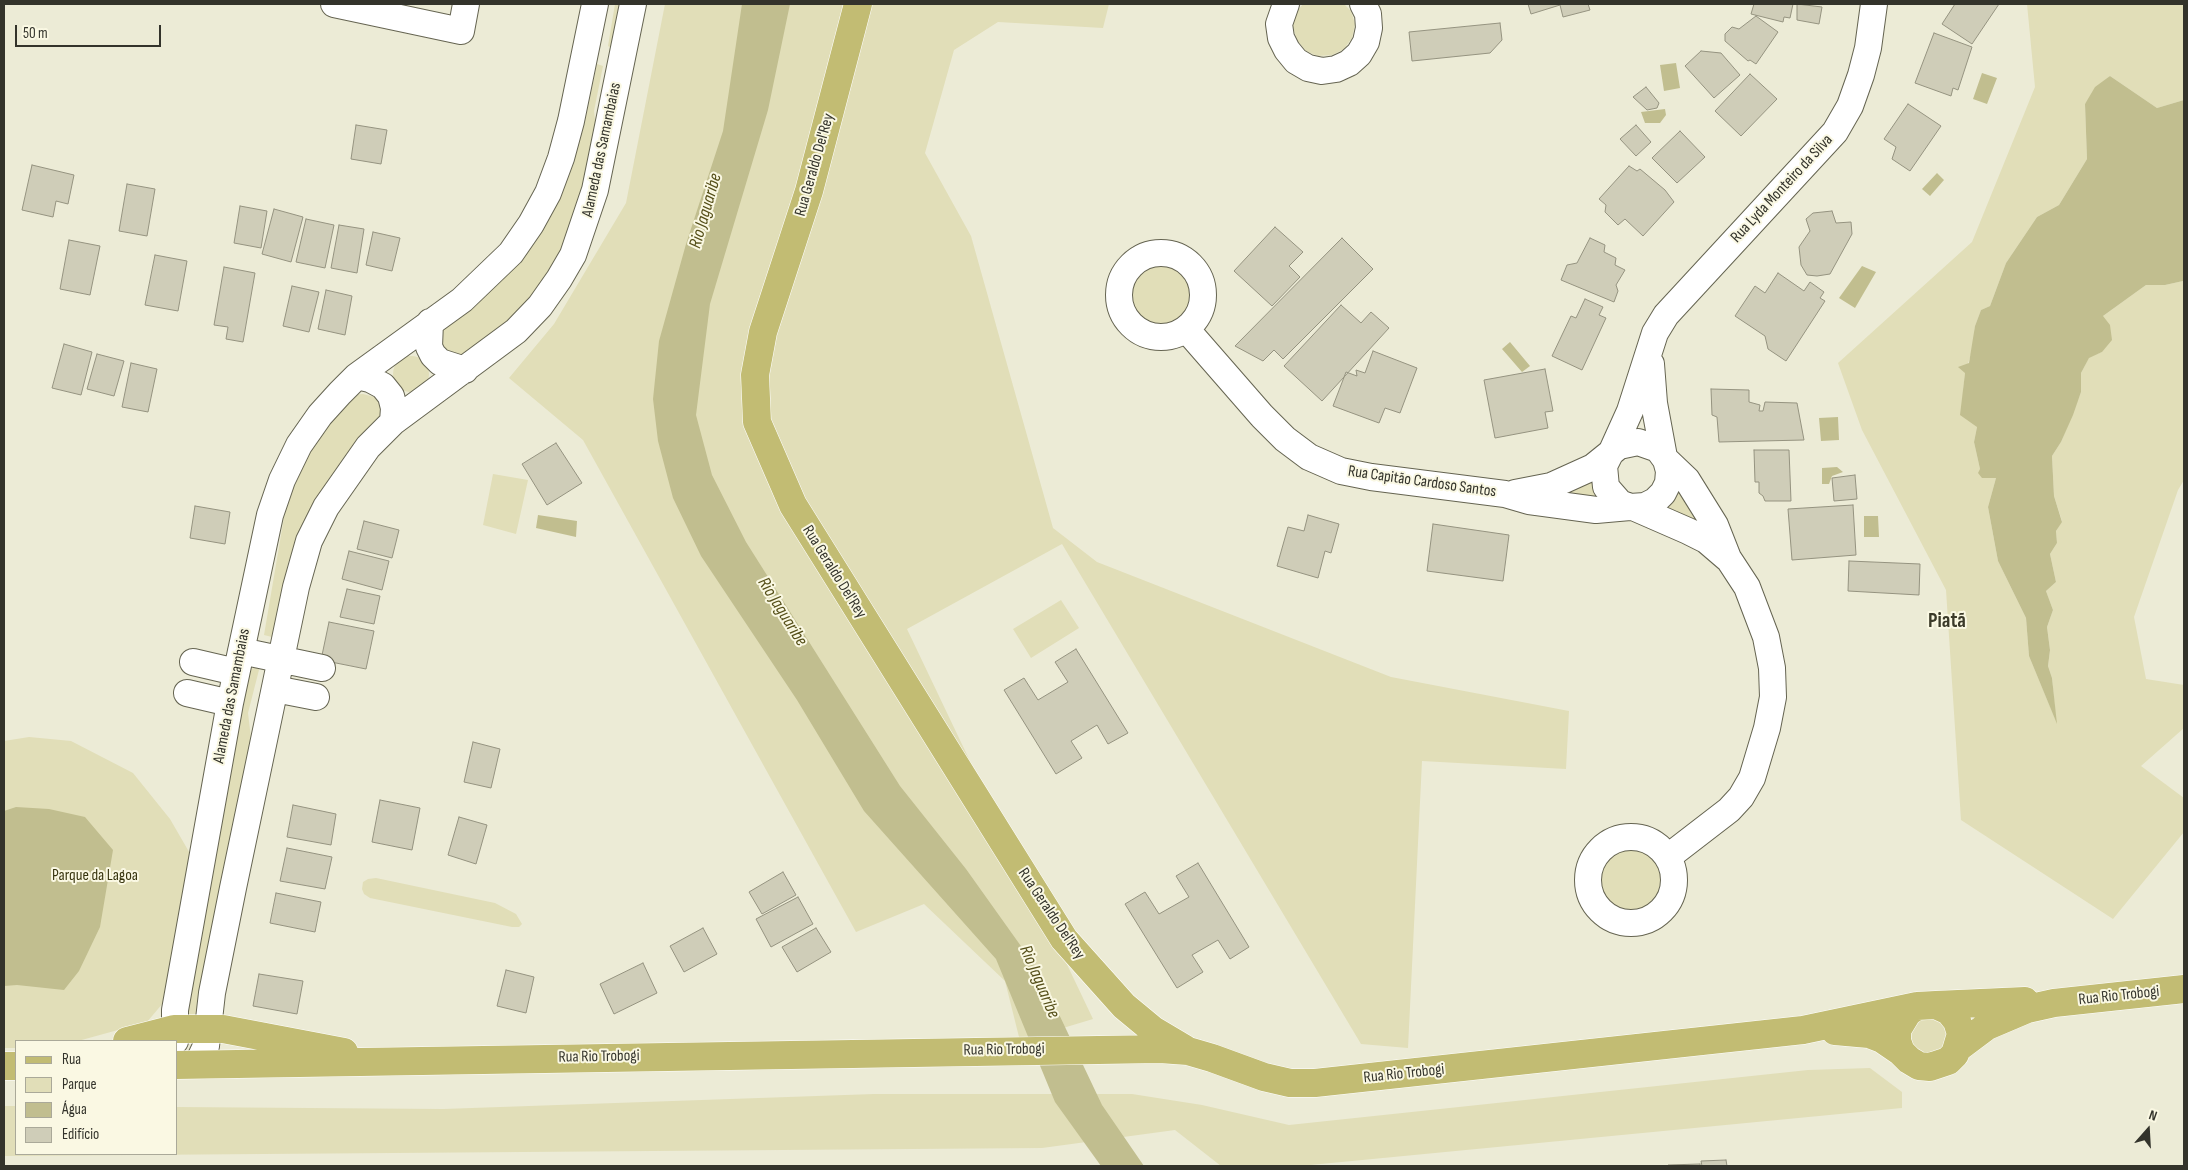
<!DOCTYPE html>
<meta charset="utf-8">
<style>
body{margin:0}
#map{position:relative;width:2188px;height:1170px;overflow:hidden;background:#ecebd6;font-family:"Sofia Sans Condensed",sans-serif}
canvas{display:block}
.frame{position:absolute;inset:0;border:5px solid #33332b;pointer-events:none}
.legend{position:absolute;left:15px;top:1040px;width:162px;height:115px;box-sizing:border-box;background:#faf8e3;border:1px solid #aaa999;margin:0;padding:6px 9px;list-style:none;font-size:15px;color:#33332b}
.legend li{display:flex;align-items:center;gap:10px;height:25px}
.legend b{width:25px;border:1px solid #aaa999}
.north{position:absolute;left:2123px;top:1105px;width:50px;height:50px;-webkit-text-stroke:4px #faf8e3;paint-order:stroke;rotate:19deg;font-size:14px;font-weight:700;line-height:20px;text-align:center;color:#33332b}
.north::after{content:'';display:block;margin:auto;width:18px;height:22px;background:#33332b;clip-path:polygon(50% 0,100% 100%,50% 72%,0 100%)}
.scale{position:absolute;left:15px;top:25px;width:146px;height:22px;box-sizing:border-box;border:2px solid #33332b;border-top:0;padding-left:6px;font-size:15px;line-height:18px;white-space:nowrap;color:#33332b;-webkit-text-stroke:4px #faf8e3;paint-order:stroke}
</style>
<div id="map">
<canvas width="2188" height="1170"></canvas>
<div class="frame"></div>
<ul class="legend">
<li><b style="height:6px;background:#c2bc73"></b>Rua</li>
<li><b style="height:14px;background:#e1deb8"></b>Parque</li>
<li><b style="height:14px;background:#c1be8f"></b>Água</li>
<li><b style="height:14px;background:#cfcdb8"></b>Edifício</li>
</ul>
<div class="north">N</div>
<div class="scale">50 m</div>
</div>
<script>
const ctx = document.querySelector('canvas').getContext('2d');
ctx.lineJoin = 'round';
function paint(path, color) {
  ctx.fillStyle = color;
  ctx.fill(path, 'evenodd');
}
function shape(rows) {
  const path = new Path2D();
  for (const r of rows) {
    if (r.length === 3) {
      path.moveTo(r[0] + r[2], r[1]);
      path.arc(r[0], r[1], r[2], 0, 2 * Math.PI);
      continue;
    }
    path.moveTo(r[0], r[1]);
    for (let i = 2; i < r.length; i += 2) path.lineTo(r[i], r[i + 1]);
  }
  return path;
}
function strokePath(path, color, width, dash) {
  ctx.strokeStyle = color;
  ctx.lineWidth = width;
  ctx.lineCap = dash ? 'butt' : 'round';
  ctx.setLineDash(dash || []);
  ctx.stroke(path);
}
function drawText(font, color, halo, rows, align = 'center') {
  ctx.font = font + ' "Sofia Sans Condensed",sans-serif';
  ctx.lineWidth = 4;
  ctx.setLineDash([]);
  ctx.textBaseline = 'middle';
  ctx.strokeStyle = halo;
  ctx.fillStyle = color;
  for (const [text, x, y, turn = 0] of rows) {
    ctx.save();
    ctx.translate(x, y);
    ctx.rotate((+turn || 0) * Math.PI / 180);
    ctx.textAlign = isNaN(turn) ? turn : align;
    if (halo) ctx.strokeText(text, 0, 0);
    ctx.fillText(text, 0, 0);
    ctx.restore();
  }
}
const green = shape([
 [615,4,621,4,611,48,608,46],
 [665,4,1109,4,1103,28,998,22,954,50,925,153,971,236,1053,528,1097,562,1391,677,1569,711,1566,769,1422,761,1408,1048,1361,1044,1062,544,907,629,1093,1019,1020,1041,1005,981,924,904,856,932,583,440,509,378,554,324,626,203],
 [1303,4,1344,4,1351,11,1355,24,1352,38,1344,49,1332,55,1318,56,1306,51,1297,40,1293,27,1295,14],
 [2027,4,2184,4,2184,100,2157,108,2110,76,2085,104,2087,159,2059,205,2037,217,2006,263,1990,306,1981,310,1975,326,1973,348,1965,373,1963,392,1977,427,1974,442,1980,469,1996,478,1988,507,1998,561,2026,618,2029,656,2056,721,2052,678,2048,666,2050,650,2047,627,2053,610,2046,591,2056,582,2050,554,2057,543,2056,531,2062,521,2054,496,2052,456,2061,442,2081,392,2081,373,2089,357,2102,352,2103,316,2146,285,2165,285,2183,281,2184,278,2184,480,2178,490,2134,617,2146,679,2184,685,2184,728,2141,766,2184,798,2184,832,2113,919,1961,820,1946,590,1862,430,1838,363,1972,242,2035,87],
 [597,64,603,66,594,111,597,136,572,237,556,266,509,323,463,359,442,350,440,341,443,330,565,178,585,122],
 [1162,294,33],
 [411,374,18],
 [363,394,378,398,382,409,381,418,303,525,288,563,276,638,264,635,288,494,306,452,351,395],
 [493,474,528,480,516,534,483,525],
 [1596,474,1607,503,1551,497],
 [1678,486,1704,530,1659,511],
 [1061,600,1079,628,1031,658,1013,629],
 [260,666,248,713,251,738,195,1022,184,1014,248,670],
 [29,737,71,741,133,773,170,819,192,857,163,1003,147,1022,78,1041,16,1041,16,1048,4,1048,4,741],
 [1632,879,33],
 [376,878,495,903,516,914,522,924,519,927,512,927,370,898,364,894,362,889,363,882,368,879],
 [1934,1013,1950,1029,1944,1052,1915,1055,1907,1026],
 [1870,1068,1902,1092,1902,1108,1300,1166,1221,1166,1175,1130,1042,1148,4,1156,4,1106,16,1106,16,1154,176,1154,176,1107,443,1109,874,1094,1132,1094,1202,1105,1289,1125,1808,1070]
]);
const water = shape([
 [742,4,790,4,768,110,710,304,696,415,712,475,746,542,900,786,966,869,1038,970,1102,1105,1144,1166,1101,1166,1055,1102,996,959,864,811,797,700,701,556,673,498,658,441,653,399,659,341,686,244,723,131],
 [1676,63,1680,88,1664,91,1660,65],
 [1982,73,1997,78,1987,104,1973,99],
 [2110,76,2157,108,2184,100,2184,278,2183,281,2165,285,2146,285,2103,316,2110,325,2112,340,2102,352,2089,358,2081,373,2081,392,2073,415,2061,442,2052,456,2054,496,2062,522,2056,531,2057,543,2050,554,2056,582,2046,591,2053,610,2047,627,2050,650,2048,666,2052,678,2057,724,2029,656,2026,618,1998,561,1988,507,1996,478,1982,478,1978,473,1980,469,1974,442,1977,427,1960,415,1965,373,1958,367,1969,363,1975,326,1981,310,1990,306,2006,263,2037,217,2059,205,2087,159,2085,104,2095,87],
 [1665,109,1666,115,1660,123,1645,123,1641,112],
 [1937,173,1944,180,1930,196,1922,189],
 [1862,266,1876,272,1855,308,1839,298],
 [1510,342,1530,366,1522,372,1502,349],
 [1838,417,1839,440,1821,441,1819,418],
 [1837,467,1843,472,1832,476,1829,484,1822,484,1822,468],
 [538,515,577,521,576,537,536,528],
 [1864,516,1878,516,1879,537,1864,537],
 [16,807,49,809,85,817,113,850,100,927,79,971,64,990,17,985,4,986,4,811]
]);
const building = shape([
 [1528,4,1588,4,1590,10,1563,17,1560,5,1531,14,1528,4],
 [1754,4,1793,4,1790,18,1784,17,1783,22,1751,14,1754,4],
 [1797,4,1822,7,1819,24,1797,20,1797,4],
 [1955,4,1999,4,1972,44,1942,24,1955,4],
 [1756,16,1778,32,1756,64,1750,60,1748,61,1725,41,1725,34,1732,27,1739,29,1756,16],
 [1500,23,1502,40,1490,53,1412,61,1409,32,1500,23],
 [1934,33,1972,47,1958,90,1953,88,1951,96,1915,83,1934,33],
 [1701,51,1721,53,1740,75,1714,98,1685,66,1701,51],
 [1750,74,1777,99,1741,136,1715,111,1750,74],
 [1646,87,1659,103,1657,108,1647,110,1633,97,1646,87],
 [1908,104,1941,126,1910,171,1892,159,1896,147,1884,139,1908,104],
 [356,125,387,130,381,164,351,159,356,125],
 [1636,125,1651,142,1636,156,1620,139,1636,125],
 [1680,131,1705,157,1677,183,1652,158,1680,131],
 [32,165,74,175,68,204,56,201,53,217,22,210,32,165],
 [1629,166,1637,171,1640,169,1665,190,1674,202,1643,236,1625,219,1618,225,1605,212,1606,205,1599,199,1629,166],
 [127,184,155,189,147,236,119,231,127,184],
 [240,206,267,211,261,248,234,243,240,206],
 [274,209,303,217,291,262,262,254,274,209],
 [1832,211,1836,223,1851,222,1852,234,1830,274,1817,276,1807,275,1801,265,1799,247,1810,231,1806,219,1813,213,1832,211],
 [306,219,334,225,325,268,296,262,306,219],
 [339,225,364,229,357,273,331,268,339,225],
 [1275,227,1303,252,1289,266,1300,277,1272,306,1234,271,1275,227],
 [373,232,400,238,392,271,366,265,373,232],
 [1342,238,1373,269,1283,359,1274,350,1263,361,1235,346,1342,238],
 [1590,238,1605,245,1604,252,1616,258,1615,265,1625,270,1616,285,1618,291,1614,302,1561,280,1567,265,1577,263,1590,238],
 [69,240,100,246,90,295,60,289,69,240],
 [155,255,187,261,178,311,145,305,155,255],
 [224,267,255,273,243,342,226,339,228,327,214,325,224,267],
 [1778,273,1804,291,1810,282,1824,292,1820,298,1825,301,1786,361,1768,349,1765,336,1735,316,1755,286,1765,293,1778,273],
 [292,286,319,292,309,332,283,326,292,286],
 [326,290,352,296,345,335,318,329,326,290],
 [1585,299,1603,307,1599,315,1606,318,1582,370,1552,356,1571,316,1576,318,1585,299],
 [1341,305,1361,323,1371,312,1389,328,1322,401,1284,366,1341,305],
 [64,344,92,352,81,395,52,388,64,344],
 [1373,351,1417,368,1400,413,1385,408,1379,423,1333,406,1346,372,1357,376,1356,370,1365,373,1373,351],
 [97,354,124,361,114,396,87,389,97,354],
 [131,363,157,369,148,412,122,407,131,363],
 [1545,369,1553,411,1545,412,1548,428,1495,438,1484,380,1545,369],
 [1711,389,1749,390,1749,402,1760,405,1759,411,1763,411,1765,402,1797,403,1804,440,1719,442,1717,417,1712,415,1711,389],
 [556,443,582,483,547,505,522,464,556,443],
 [1754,450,1789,450,1791,501,1765,501,1763,496,1759,493,1759,482,1755,482,1754,450],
 [1855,475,1857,499,1834,501,1832,478,1855,475],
 [1853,505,1856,555,1792,560,1788,509,1853,505],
 [195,506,230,512,225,544,190,538,195,506],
 [1308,515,1339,524,1331,553,1325,551,1318,578,1277,566,1288,527,1304,531,1308,515],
 [364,521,399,530,392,558,357,549,364,521],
 [1433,524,1509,535,1503,581,1427,571,1433,524],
 [349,551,389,561,382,590,342,579,349,551],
 [1849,561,1920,564,1919,595,1848,591,1849,561],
 [347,589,380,596,374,624,340,617,347,589],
 [329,622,374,631,366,669,321,660,329,622],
 [1076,649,1128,733,1108,744,1097,725,1071,741,1082,758,1056,774,1004,690,1024,678,1038,700,1068,682,1055,662,1076,649],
 [473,742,500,749,491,788,464,782,473,742],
 [380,800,420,808,412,850,372,842,380,800],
 [293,805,336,814,331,845,287,837,293,805],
 [459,817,487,825,476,864,448,855,459,817],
 [287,848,332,857,325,889,280,881,287,848],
 [1198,863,1249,947,1230,959,1218,940,1192,955,1203,972,1177,988,1125,904,1145,892,1159,914,1189,897,1176,876,1198,863],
 [783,872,796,895,762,914,749,892,783,872],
 [276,893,321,902,315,932,270,923,276,893],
 [798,897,813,924,771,947,756,919,798,897],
 [703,928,717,954,684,972,670,946,703,928],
 [816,928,831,952,797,972,782,947,816,928],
 [643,963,657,993,614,1014,600,984,643,963],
 [506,970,534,977,526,1013,497,1006,506,970],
 [259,974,303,981,297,1014,253,1006,259,974],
 [1726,1160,1727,1166,1702,1166,1701,1161,1726,1160],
 [1700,1164,1700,1166,1668,1166,1668,1165,1700,1164]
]);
const minor = shape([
 [334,4,461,31,466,4],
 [1286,4,1279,24,1281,38,1287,50,1296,61,1308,68,1322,71,1336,69,1349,63,1359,54,1366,42,1369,28,1368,14,1363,4],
 [1161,295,42],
 [430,322,429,347,433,355,440,362,465,370],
 [1187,330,1262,416,1285,439,1309,457,1341,471,1371,477,1505,494,1529,501,1596,510,1630,507],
 [1651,364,1654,403,1664,457],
 [357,376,370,379,383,386,391,396,394,408,393,422],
 [1611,453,1630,411,1655,333,1666,315,1835,132,1850,106,1861,75,1868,48,1874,4],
 [1666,460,1687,480,1715,525,1728,558,1747,587,1766,637,1772,668,1773,697,1767,728,1752,778,1741,797,1729,810,1668,857],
 [1515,493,1551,486,1593,467,1619,446,1638,442,1658,449,1666,460,1669,471,1668,483,1663,493,1655,501,1645,506,1630,507,1620,503,1606,487,1604,466,1609,456],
 [1633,507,1688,531,1706,540,1727,558],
 [241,651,322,668],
 [193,662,236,672],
 [275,689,316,697],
 [187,693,230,703],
 [1631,880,43],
 [175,1041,175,1010,230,703,270,515,282,480,299,445,320,415,340,393,357,376,462,300,511,253,531,224,548,193,561,158,571,121,595,4],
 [197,1065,206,1046,212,993,233,888,296,587,309,541,326,507,368,447,393,422,516,331,540,306,559,279,573,255,595,190,633,4]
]);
const major = shape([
 [858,4,809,191,763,332,755,375,757,422,793,505,1064,939,1124,1006,1153,1030,1185,1049],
 [1936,1005,2025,1001],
 [1835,1031,1869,1034,1882,1039,1901,1052,1909,1060,1919,1066,1930,1067,1948,1061,1955,1054,1961,1034,1957,1021,1949,1011,1936,1005,1917,1006,1908,1012,1897,1030,1897,1041,1901,1052],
 [127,1041,174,1029,223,1029,344,1052],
 [1959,1047,1987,1026,2027,1009,2054,1003,2184,989],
 [176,1065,1160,1049,1188,1051,1212,1058,1264,1077,1290,1083,1315,1083,1803,1030,1917,1006],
 [4,1066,16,1066]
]);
const streetNames = [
 ["Alameda das Samambaias",602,150,-78],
 ["Rua Geraldo Del'Rey",815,165,-74],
 ["Rua Lyda Monteiro da Silva",1782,189,-47],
 ["Rua Capitão Cardoso Santos",1422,482,8],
 ["Rua Geraldo Del'Rey",834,572,58],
 ["Alameda das Samambaias",232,696,-79],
 ["Rua Geraldo Del'Rey",1051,914,56],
 ["Rua Rio Trobogi",2119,996,-6],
 ["Rua Rio Trobogi",1004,1050,-1],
 ["Rua Rio Trobogi",599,1057,-1],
 ["Rua Rio Trobogi",1404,1074,-6]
];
const parkNames = [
 ["Parque da Lagoa",95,876]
];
const waterNames = [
 ["Rio Jaguaribe",706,211,-74],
 ["Rio Jaguaribe",782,612,58],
 ["Rio Jaguaribe",1039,982,67]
];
const districtNames = [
 ["Piatã",1947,622]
];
paint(green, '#e1deb8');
paint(water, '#c1be8f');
paint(building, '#cfcdb8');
strokePath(building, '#959380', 1);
strokePath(minor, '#656451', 28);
strokePath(major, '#fff', 29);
strokePath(minor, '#fff', 26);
strokePath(major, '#c2bc73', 28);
drawText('16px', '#33332b', '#faf8e3', streetNames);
drawText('16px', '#38350f', '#faf8e3', parkNames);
drawText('italic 18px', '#554f19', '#faf8e3', waterNames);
drawText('bold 21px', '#3b3a29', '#faf8e3', districtNames);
</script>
